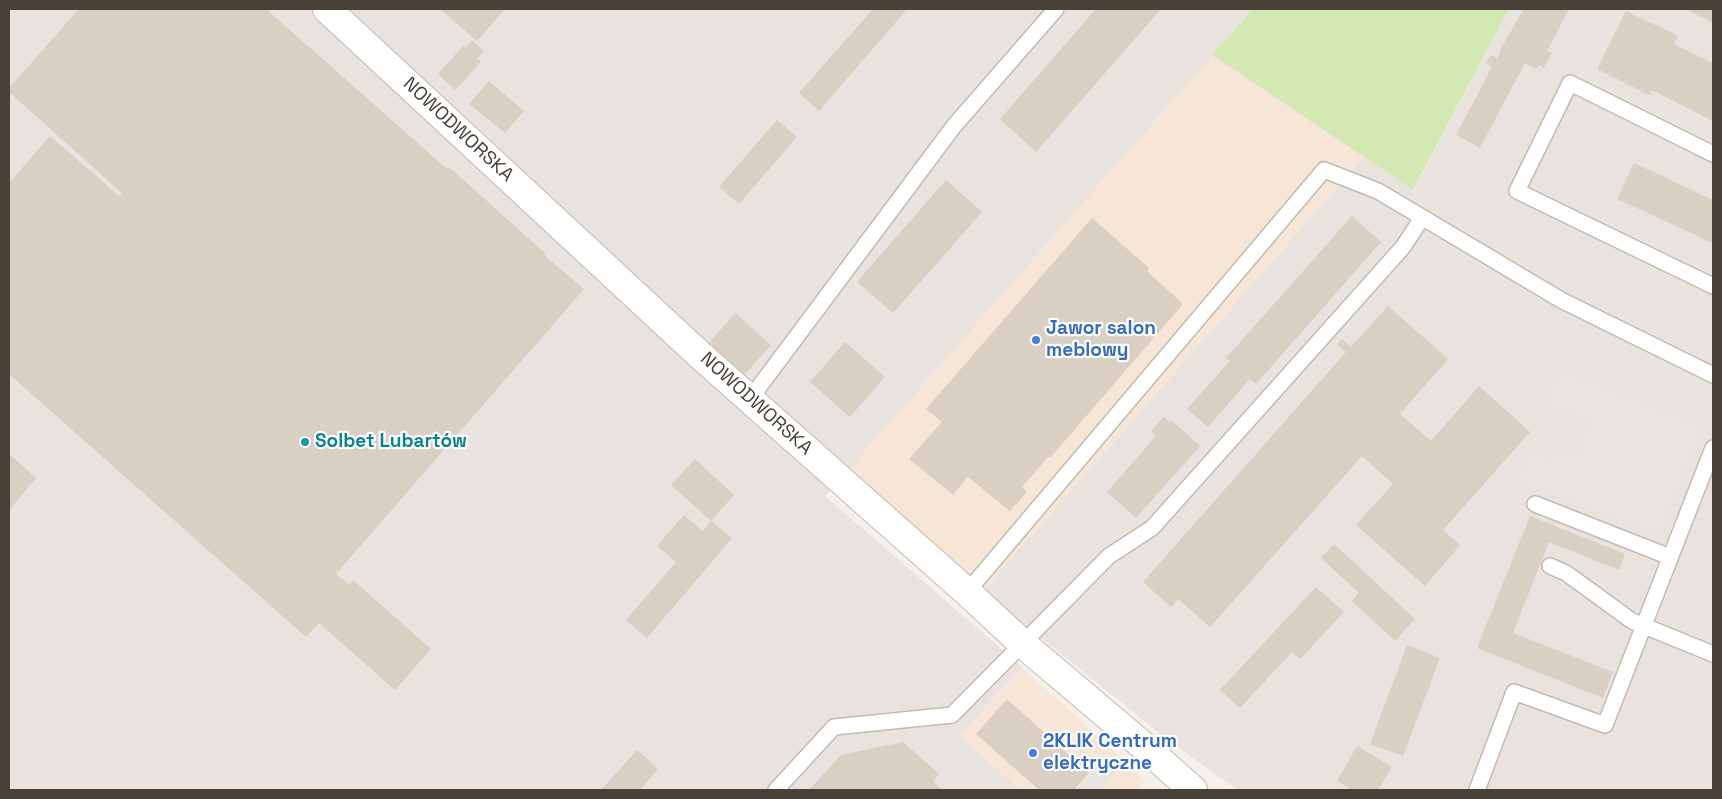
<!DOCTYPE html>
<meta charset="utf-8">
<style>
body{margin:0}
#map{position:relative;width:1722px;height:799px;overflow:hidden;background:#f5f1ea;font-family:"Space Grotesk",sans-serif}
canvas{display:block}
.frame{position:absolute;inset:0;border:10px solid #494138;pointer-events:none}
</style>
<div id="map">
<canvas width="1722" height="799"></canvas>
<div class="frame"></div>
</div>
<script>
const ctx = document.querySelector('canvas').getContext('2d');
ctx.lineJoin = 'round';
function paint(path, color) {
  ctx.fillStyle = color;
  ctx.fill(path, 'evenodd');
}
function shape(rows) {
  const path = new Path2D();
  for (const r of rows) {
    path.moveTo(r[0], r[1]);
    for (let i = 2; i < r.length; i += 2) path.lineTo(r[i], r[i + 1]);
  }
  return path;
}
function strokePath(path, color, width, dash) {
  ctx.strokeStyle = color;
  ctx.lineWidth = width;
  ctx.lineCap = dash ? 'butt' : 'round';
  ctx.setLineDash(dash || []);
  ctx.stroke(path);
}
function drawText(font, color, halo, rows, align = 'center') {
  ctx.font = font + ' "Space Grotesk",sans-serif';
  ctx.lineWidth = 4.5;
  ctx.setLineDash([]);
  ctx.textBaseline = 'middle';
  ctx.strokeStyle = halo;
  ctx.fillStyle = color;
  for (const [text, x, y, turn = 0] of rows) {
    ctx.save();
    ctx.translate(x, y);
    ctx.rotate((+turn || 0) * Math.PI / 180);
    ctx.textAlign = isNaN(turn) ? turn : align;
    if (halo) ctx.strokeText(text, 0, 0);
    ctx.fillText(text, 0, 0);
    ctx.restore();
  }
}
const commercial = shape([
 [1212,55,1364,157,983,591,846,471],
 [1022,667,1146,781,1138,790,1020,790,960,735]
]);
const industrial = shape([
 [9,9,1253,9,825,496,1022,667,960,735,1020,790,9,790],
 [1509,9,1713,9,1713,789,1238,790,1169,741,983,591,1364,157,1414,190]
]);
const green = shape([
 [1253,9,1509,9,1413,190,1212,55]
]);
const parking = shape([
 [1561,370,1662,413,1676,415,1701,427,1660,534,1517,482,1528,453,1551,461,1555,452,1570,458,1575,457,1578,453,1589,424,1588,420,1547,403],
 [1106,757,1119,769,1101,790,1077,790]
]);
const building = shape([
 [79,9,266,9,447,169,449,167,546,254,545,256,584,289,336,574,350,585,353,580,431,649,395,690,319,623,306,637,9,374,9,183,50,136,119,196,122,193,9,92,9,88],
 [440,9,505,9,477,41],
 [873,9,907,9,819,111,799,93],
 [1096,9,1161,9,1036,152,1000,119],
 [1524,9,1569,9,1547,51,1552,53,1544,68,1539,65,1536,69,1525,63,1480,148,1456,135,1492,67,1486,63,1491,55,1497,58,1501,51,1500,50],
 [1686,9,1713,9,1713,23],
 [1626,11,1678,36,1674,44,1713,63,1713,121,1654,91,1651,91,1649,95,1597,69],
 [472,40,484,51,477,58,481,62,455,90,438,74,463,46,466,48],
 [489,81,524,111,505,133,469,104],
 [777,120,797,137,739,204,719,187],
 [1634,163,1713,200,1713,243,1617,199],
 [946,180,982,212,893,313,857,282],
 [1352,216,1381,242,1256,384,1250,379,1208,427,1187,409,1230,361,1226,358],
 [1092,218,1149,268,1147,271,1183,304,1050,458,1048,457,1022,487,1027,492,1010,511,968,477,973,470,953,495,909,459,942,422,926,409],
 [1388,306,1448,359,1400,414,1431,441,1479,386,1530,432,1443,530,1460,545,1425,586,1356,525,1393,484,1362,456,1210,627,1178,599,1171,607,1143,582,1346,352,1337,344,1342,339,1351,347],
 [735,313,771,345,744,375,709,343],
 [845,342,885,377,850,417,810,382],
 [1164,417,1169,422,1171,420,1200,446,1136,518,1107,492,1156,436,1151,431],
 [9,454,36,478,9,510],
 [695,459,734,495,711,521,671,485],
 [684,515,703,531,711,521,732,538,647,638,626,620,676,562,657,546],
 [1530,516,1625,554,1619,570,1549,542,1513,633,1613,672,1603,698,1477,648],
 [1334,544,1415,619,1395,641,1352,601,1359,593,1321,558],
 [1316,587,1344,612,1300,659,1292,652,1240,708,1220,690],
 [1407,645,1440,658,1403,756,1370,744],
 [1007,699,1089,773,1074,790,1039,790,976,734],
 [903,742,939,774,933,782,942,790,809,790,841,755],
 [1357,746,1392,767,1378,790,1352,790,1337,781],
 [637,750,658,769,640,790,601,790]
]);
const service = shape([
 [1713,154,1570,83,1517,191,1713,286],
 [750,399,954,126,1056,9],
 [1535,504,1670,557],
 [1550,566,1566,573,1632,621,1713,654],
 [967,592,1324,170,1378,191,1561,300,1713,375],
 [776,790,834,727,952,715,1109,556,1152,528,1403,247,1422,218],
 [1477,790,1514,692,1605,725,1713,448]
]);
const minor = shape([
 [327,9,701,356,967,592,1023,644,1147,749,1193,790]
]);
const markers = [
 [1036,340,5,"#3f7fe0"],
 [305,442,5,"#0f9aa8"],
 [1033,753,5,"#3f7fe0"]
];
const streetNames = [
 ["NOWODWORSKA",458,130,43],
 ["NOWODWORSKA",756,404,42]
];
const shopNames = [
 ["Jawor salon",1046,329],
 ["meblowy",1046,351],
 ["2KLIK Centrum",1043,742],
 ["elektryczne",1043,764]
];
const cultureNames = [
 ["Solbet Lubartów",315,442]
];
paint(commercial, '#f6e6d7');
paint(industrial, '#e8e3df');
paint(green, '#d4e8b4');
paint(parking, '#e7e4e2');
paint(building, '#d9cfc3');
strokePath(service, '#c3bbb0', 18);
strokePath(minor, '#c3bbb0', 30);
strokePath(service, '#fff', 15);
strokePath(minor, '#fff', 28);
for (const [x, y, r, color] of markers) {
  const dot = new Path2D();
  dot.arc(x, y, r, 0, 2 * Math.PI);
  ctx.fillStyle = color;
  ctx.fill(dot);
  strokePath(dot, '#fff', 2);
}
drawText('19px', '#494138', '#fff', streetNames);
drawText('bold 19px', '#366cbe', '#fff', shopNames, 'left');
drawText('bold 19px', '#0d838f', '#fff', cultureNames, 'left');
</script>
